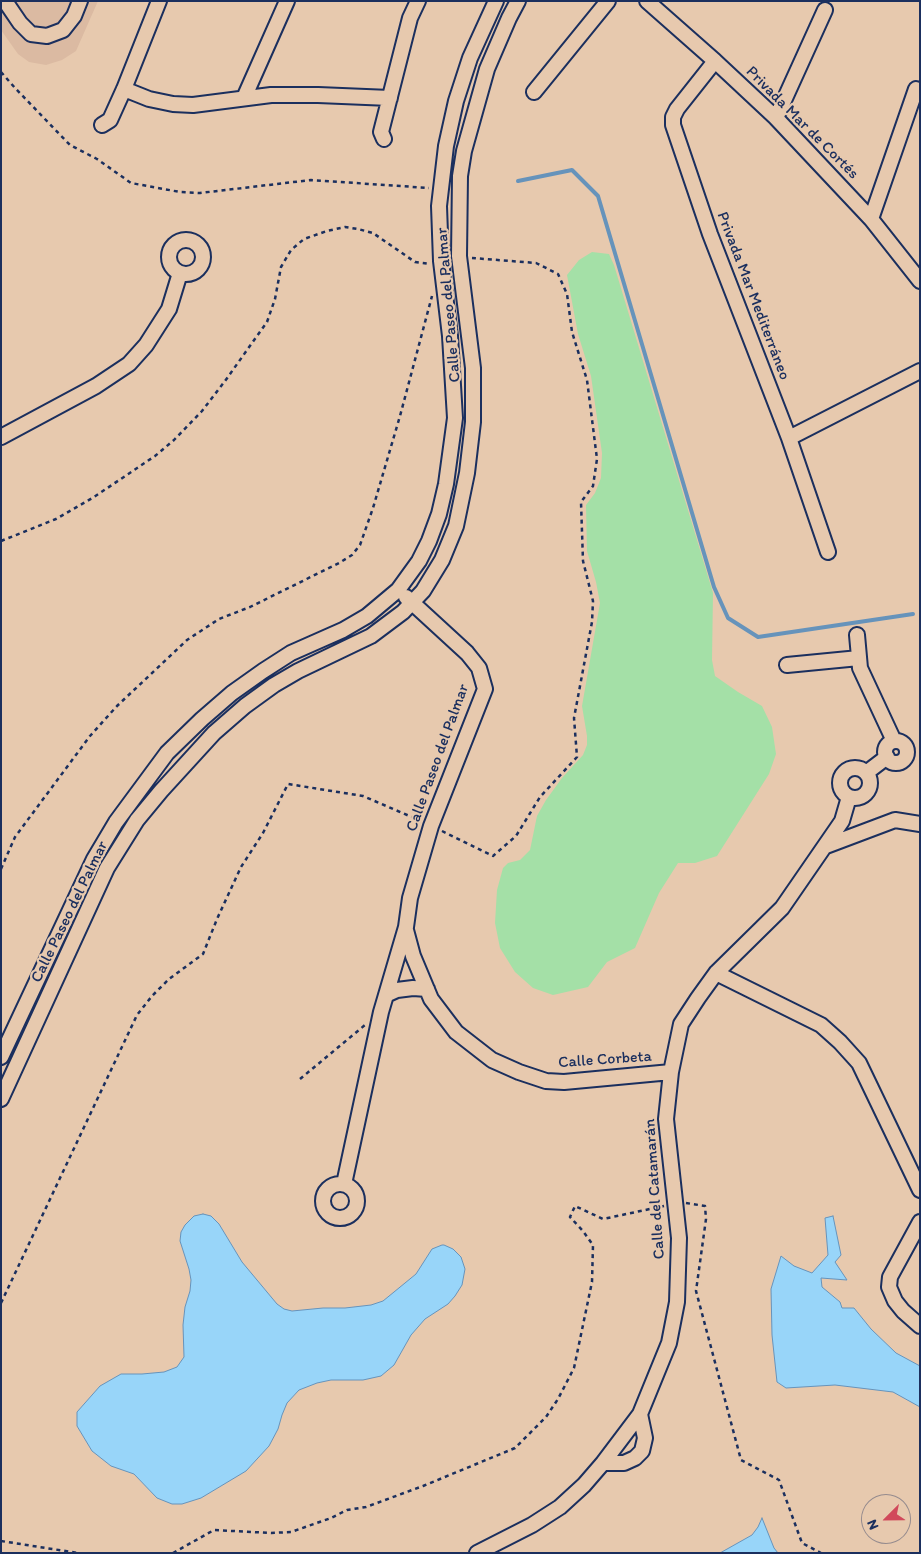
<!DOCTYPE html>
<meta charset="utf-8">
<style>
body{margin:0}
#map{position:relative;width:921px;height:1554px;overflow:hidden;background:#e7c9ae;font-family:Itim,sans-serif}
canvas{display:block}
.frame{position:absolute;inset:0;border:2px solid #1b2f5e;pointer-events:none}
.north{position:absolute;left:861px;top:1494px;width:50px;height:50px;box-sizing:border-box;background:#e7c9ae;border:1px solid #958b8e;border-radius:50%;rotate:247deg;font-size:14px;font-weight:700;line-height:20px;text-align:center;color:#1b2f5e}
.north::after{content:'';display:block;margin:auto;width:18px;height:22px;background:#d1495b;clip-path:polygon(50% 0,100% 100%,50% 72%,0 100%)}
</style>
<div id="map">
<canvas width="921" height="1554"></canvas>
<div class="frame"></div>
<div class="north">N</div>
</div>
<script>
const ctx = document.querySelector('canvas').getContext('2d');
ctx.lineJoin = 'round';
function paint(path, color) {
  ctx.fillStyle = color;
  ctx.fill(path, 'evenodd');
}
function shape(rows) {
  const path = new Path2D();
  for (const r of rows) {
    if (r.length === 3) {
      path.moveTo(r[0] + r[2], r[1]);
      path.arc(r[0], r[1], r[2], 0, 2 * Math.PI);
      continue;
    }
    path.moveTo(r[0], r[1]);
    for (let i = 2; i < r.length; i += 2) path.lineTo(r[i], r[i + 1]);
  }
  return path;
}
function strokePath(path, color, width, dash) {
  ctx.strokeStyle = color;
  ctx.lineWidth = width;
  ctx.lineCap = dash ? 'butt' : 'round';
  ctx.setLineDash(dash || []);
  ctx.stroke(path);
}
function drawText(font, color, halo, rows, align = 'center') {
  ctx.font = font + ' Itim,sans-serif';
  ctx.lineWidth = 4.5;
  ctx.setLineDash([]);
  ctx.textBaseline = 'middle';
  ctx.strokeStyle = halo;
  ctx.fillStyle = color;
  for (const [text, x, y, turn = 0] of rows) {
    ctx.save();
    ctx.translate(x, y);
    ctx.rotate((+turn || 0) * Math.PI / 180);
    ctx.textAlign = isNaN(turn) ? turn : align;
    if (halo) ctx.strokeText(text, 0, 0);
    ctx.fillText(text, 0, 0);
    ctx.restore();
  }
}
const built = shape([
 [1,1,98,1,76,51,62,60,46,65,29,62,18,54,1,30]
]);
const green = shape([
 [592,252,609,254,614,265,713,593,712,660,715,676,738,692,762,706,772,727,776,754,769,774,717,856,695,863,678,863,659,893,635,948,607,962,588,987,553,995,533,988,515,972,500,948,495,923,497,890,503,868,508,863,520,860,530,850,537,816,546,800,562,778,583,755,587,745,587,736,582,706,600,603,596,582,587,551,586,505,595,493,601,478,602,453,591,376,578,334,567,275,579,260]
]);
const water = shape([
 [203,1214,211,1216,219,1224,242,1262,277,1304,284,1309,292,1311,323,1308,345,1308,371,1305,383,1301,416,1274,432,1249,442,1245,444,1245,453,1249,461,1257,465,1269,462,1285,455,1296,448,1304,425,1319,411,1335,394,1365,381,1376,363,1380,331,1380,317,1383,299,1390,287,1403,282,1415,278,1429,269,1446,246,1471,201,1498,182,1504,172,1504,157,1498,134,1474,111,1466,92,1451,77,1426,77,1412,100,1386,121,1374,142,1374,164,1372,177,1367,184,1357,183,1325,185,1307,190,1291,191,1280,189,1269,180,1241,181,1232,185,1225,194,1216,203,1214],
 [833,1216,841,1255,835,1262,847,1280,821,1278,822,1287,840,1302,842,1308,854,1308,871,1329,896,1353,920,1366,920,1407,893,1392,835,1385,786,1388,777,1382,772,1335,771,1289,781,1256,794,1266,812,1273,828,1255,825,1218,833,1216],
 [762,1518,774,1548,778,1553,720,1553,752,1535,758,1527,762,1518]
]);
const stream = shape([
 [518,181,572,170,598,196,714,587,728,618,758,637,913,614]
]);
const path = shape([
 [1,72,15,88,70,145,97,159,131,183,180,192,200,193,311,180,429,188],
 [1,541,56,519,94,497,155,456,174,440,202,411,225,381,267,322,275,299,281,267,291,250,304,239,327,231,345,227,358,229,373,233,415,262,430,264],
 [442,831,493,856,516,836,540,797,577,757,574,718,592,622,593,601,583,561,581,502,593,486,597,459,587,380,572,332,567,294,558,274,536,263,472,258],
 [1,869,15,837,90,736,117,706,187,640,219,619,250,607,339,563,352,555,360,545,373,508,400,416,432,296],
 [300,1079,365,1025],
 [686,1203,705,1206,706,1219,696,1291,741,1460,779,1480,802,1543,821,1553],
 [1,1303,137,1015,152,996,169,979,203,954,217,919,241,867,263,833,288,784,363,796,421,821],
 [1,1541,78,1553],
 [173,1553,214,1530,271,1533,291,1532,331,1518,347,1510,366,1507,423,1486,515,1448,546,1417,558,1399,574,1368,592,1282,593,1245,583,1231,570,1217,575,1206,603,1219,664,1206]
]);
const minor = shape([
 [5,1,20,23,31,34,47,36,63,30,74,16,80,1],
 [647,1,715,61,776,118,871,219,920,281],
 [715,61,677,109,673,117,673,125,710,234,789,438,828,552],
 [124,89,149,99,173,104,193,105,271,95,318,95,390,98],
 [534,92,608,1],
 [244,98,287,1],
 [776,118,825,10],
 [102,125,110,120,124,89,159,1],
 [384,139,381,132,410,18,418,1],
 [871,219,916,89],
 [186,257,17],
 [1,437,96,386,129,364,146,345,169,309,180,273],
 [789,438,920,371],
 [857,635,860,668,894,741],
 [787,665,859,658],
 [896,752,11],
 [855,783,15],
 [866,773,887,757],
 [826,846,895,820,920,824],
 [406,930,413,956,431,999,456,1032,492,1060,519,1072,546,1081,564,1082,671,1072],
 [716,973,821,1025,840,1042,859,1063,920,1190],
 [386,995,397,990,413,988,427,989],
 [1,1057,94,859,116,822,167,753,202,719,232,693,263,671,291,653,343,630,367,616,398,590,419,561,429,541,439,514,446,484,455,418,450,336,441,261,439,206,446,146,456,101,470,58,496,1],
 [1,1099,107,868,137,820,161,791,214,733,245,706,274,685,298,671,371,636,403,612,423,591,442,560,456,526,467,473,473,422,473,368,459,256,460,176,464,151,487,69,509,18,518,1],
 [340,1201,17],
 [344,1184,381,1012,406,927,410,898,431,826,485,689,479,668,467,653,406,597],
 [920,1222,890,1277,889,1287,895,1301,903,1311,920,1326],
 [603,1463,624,1463,635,1458,642,1451,645,1438,640,1414],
 [477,1553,532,1525,560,1507,584,1485,603,1463,640,1414,669,1343,677,1302,679,1238,666,1119,671,1072,681,1024,698,998,716,973,782,908,842,821,849,797]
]);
const streetNames = [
 ["Privada Mar de Cortés",802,123,45],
 ["Privada Mar Mediterráneo",753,296,69],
 ["Calle Paseo del Palmar",449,305,-95],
 ["Calle Paseo del Palmar",438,758,-70],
 ["Calle Paseo del Palmar",70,912,-64],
 ["Calle Corbeta",605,1060,-4],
 ["Calle del Catamarán",655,1189,-94]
];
paint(built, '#dbbaa2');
paint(green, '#a4e0a7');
paint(water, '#98d5f9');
strokePath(water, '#6693bb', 1);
strokePath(stream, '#6693bb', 4);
strokePath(minor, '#1b2f5e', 18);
strokePath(path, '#1b2f5e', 2.5, [4, 4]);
strokePath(minor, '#e7c9ae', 14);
drawText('16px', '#1b2f5e', '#e7c9ae', streetNames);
</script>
